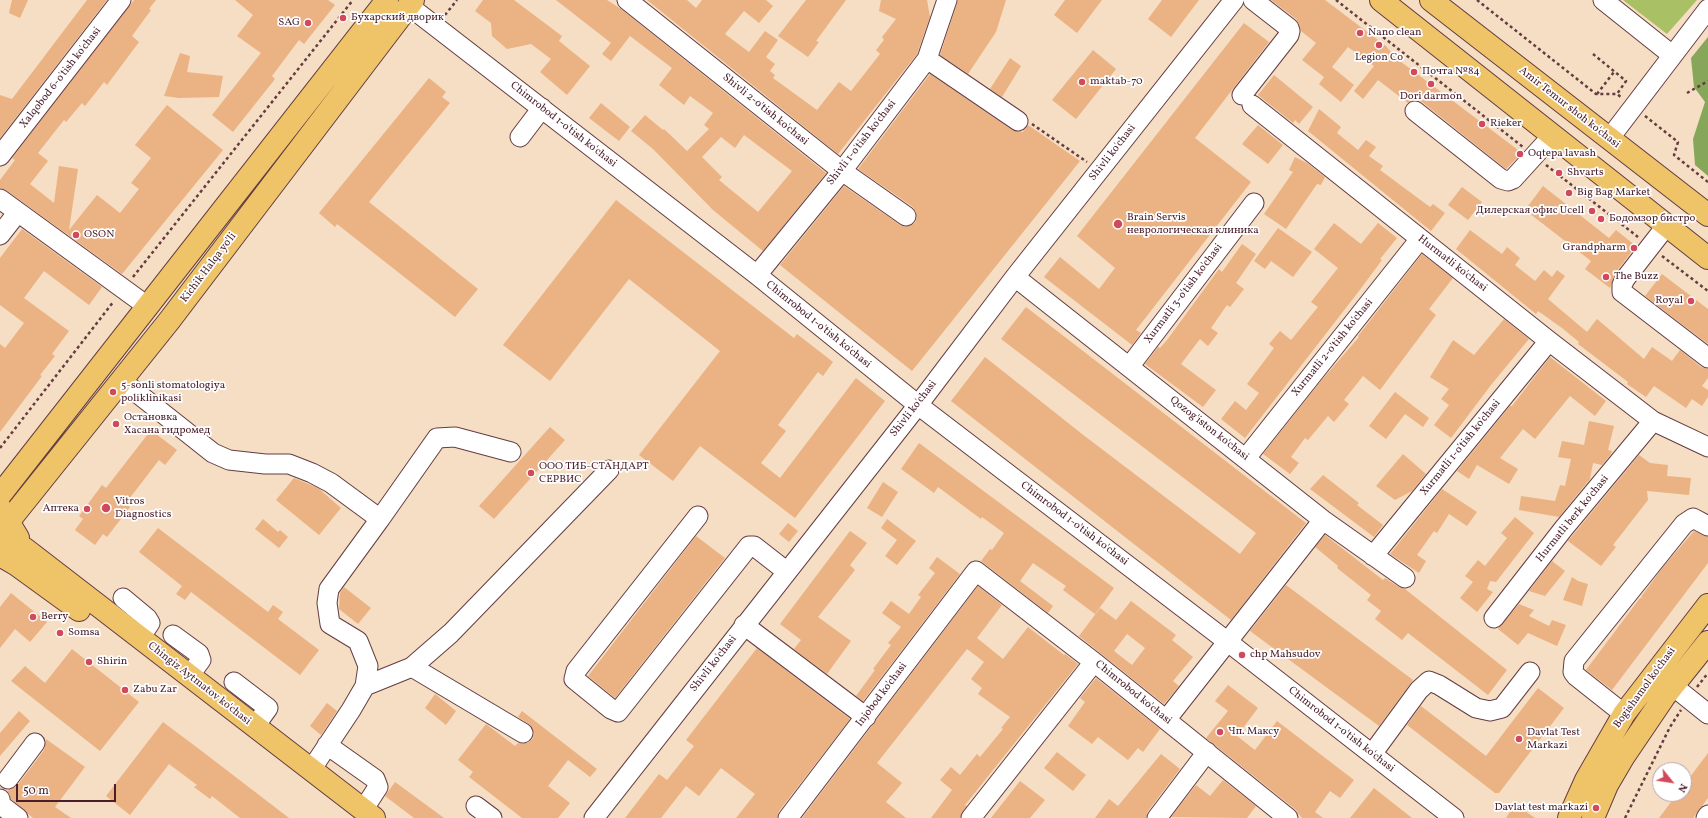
<!DOCTYPE html>
<meta charset="utf-8">
<style>
body{margin:0}
#map{position:relative;width:1708px;height:818px;overflow:hidden;background:#f5dec3;font-family:Vollkorn,serif}
canvas{display:block}
.north{position:absolute;left:1652px;top:762px;width:40px;height:40px;box-sizing:border-box;background:#fff;border:1px solid #b7a5aa;border-radius:50%;rotate:120deg;font-size:11px;font-weight:700;line-height:16px;text-align:center;color:#4a1f2b}
.north::after{content:'';display:block;margin:auto;width:14px;height:18px;background:#d1495b;clip-path:polygon(50% 0,100% 100%,50% 72%,0 100%)}
.scale{position:absolute;left:16px;top:784px;width:100px;height:18px;box-sizing:border-box;border:2px solid #4a1f2b;border-top:0;padding-left:5px;font-size:12px;line-height:14px;white-space:nowrap;color:#4a1f2b;-webkit-text-stroke:3px #fff;paint-order:stroke}
</style>
<div id="map">
<canvas width="1708" height="818"></canvas>
<div class="north">N</div>
<div class="scale">50 m</div>
</div>
<script>
const ctx = document.querySelector('canvas').getContext('2d');
ctx.lineJoin = 'round';
function paint(path, color) {
  ctx.fillStyle = color;
  ctx.fill(path, 'evenodd');
}
function shape(rows) {
  const path = new Path2D();
  for (const r of rows) {
    path.moveTo(r[0], r[1]);
    for (let i = 2; i < r.length; i += 2) path.lineTo(r[i], r[i + 1]);
  }
  return path;
}
function strokePath(path, color, width, dash) {
  ctx.strokeStyle = color;
  ctx.lineWidth = width;
  ctx.lineCap = dash ? 'butt' : 'round';
  ctx.setLineDash(dash || []);
  ctx.stroke(path);
}
function drawText(font, color, halo, rows, align = 'center') {
  ctx.font = font + ' Vollkorn,serif';
  ctx.lineWidth = 3.5;
  ctx.setLineDash([]);
  ctx.textBaseline = 'middle';
  ctx.strokeStyle = halo;
  ctx.fillStyle = color;
  for (const [text, x, y, turn = 0] of rows) {
    ctx.save();
    ctx.translate(x, y);
    ctx.rotate((+turn || 0) * Math.PI / 180);
    ctx.textAlign = isNaN(turn) ? turn : align;
    if (halo) ctx.strokeText(text, 0, 0);
    ctx.fillText(text, 0, 0);
    ctx.restore();
  }
}
const green = shape([
 [1623,0,1697,0,1667,34]
]);
const forest = shape([
 [1708,37,1708,176,1695,165,1693,139,1705,102,1694,87,1691,58]
]);
const building = shape([
 [12,0,28,0,20,18,9,13],
 [87,0,107,0,0,138,0,95,12,99],
 [134,0,156,0,149,9,151,10,132,36,139,42,107,85,104,82,85,106,82,103,66,122,64,120,38,153,48,161,30,184,54,203,59,166,78,169,69,230,97,195,120,213,139,189,131,183,151,158,135,145,167,105,223,150,122,274,6,190,0,188,0,180,15,160,12,158],
 [235,0,328,0,335,5,304,44,299,40,272,76,275,79,233,132,212,115,261,53,237,36,253,15],
 [483,0,514,0,562,36,559,41,590,66,567,95,540,72,551,59,531,44,507,49,492,36,491,23,475,11],
 [556,0,607,0,621,9,826,173,763,251,713,210,653,149,631,131,645,115,663,130,664,129,687,151,709,129,704,125,713,113,690,96,684,105,659,85,672,68,630,36,611,61,602,54,611,43],
 [744,135,792,171,758,212,719,180,722,177,702,157,721,137,735,148],
 [647,0,687,0,696,8,702,0,766,0,773,6,759,23,744,11,725,34,749,52,765,31,778,40,766,57,775,64,770,71,775,75,773,78,817,110,839,82,851,91,880,54,876,50,884,40,882,37,896,19,879,11,881,0,927,0,930,17,917,54,838,154],
 [806,0,846,0,816,41,819,42,808,57,778,36],
 [958,0,1006,0,996,32,968,74,940,55],
 [1065,0,1102,0,1077,33,1054,15],
 [1162,0,1199,0,1171,37,1148,19],
 [1271,0,1325,0,1386,46,1396,58,1522,153,1506,169,1422,102,1416,100,1408,103,1378,80,1363,99,1354,91,1374,66,1348,47,1332,67,1354,85,1341,102,1319,84,1324,77,1302,60,1316,43,1301,31,1299,25,1296,19],
 [1244,23,1269,42,1195,138,1251,182,1136,330,1141,333,1132,345,1044,277,1060,257,1099,289,1115,268,1077,236],
 [1093,50,1116,69,1076,119,1052,100],
 [180,53,190,56,187,72,223,76,219,97,179,98,164,96],
 [1010,58,1021,66,1002,97,990,89],
 [930,74,1012,130,1023,132,1028,125,1080,161,912,371,780,265,844,186,900,225,905,227,915,223,917,217,913,207,858,169],
 [1274,75,1313,107,1299,124,1295,120,1293,123,1258,95],
 [429,78,446,92,442,97,450,103,369,202,478,289,455,317,337,224,335,227,319,213],
 [601,103,630,127,619,141,589,118],
 [1319,109,1341,127,1337,133,1358,150,1366,140,1376,147,1369,156,1383,166,1380,170,1430,207,1433,204,1445,213,1431,231,1308,131],
 [1258,125,1283,145,1268,164,1242,144],
 [1295,157,1307,163,1325,177,1321,185,1317,184,1286,229,1264,214,1293,172,1289,170],
 [1543,186,1609,238,1616,230,1636,246,1616,272,1610,288,1585,269,1591,261,1525,210],
 [1462,187,1482,202,1468,220,1448,205],
 [616,200,794,338,797,334,833,362,823,376,818,372,778,425,786,431,761,463,780,478,856,378,885,401,795,518,700,446,673,481,639,455,720,351,629,279,550,381,503,345],
 [1334,223,1361,244,1378,223,1397,238,1380,259,1382,260,1359,291,1245,438,1221,419,1235,401,1246,410,1259,393,1247,384,1274,348,1269,344,1280,331,1291,340,1318,307,1311,302,1338,268,1314,249],
 [1278,228,1312,252,1293,277,1271,261,1265,269,1254,261],
 [22,229,102,287,89,305,44,271,24,298,69,331,52,354,55,356,40,375,42,376,0,432,0,344,5,348,24,323,0,305,0,258],
 [1470,230,1502,254,1507,247,1520,258,1515,265,1535,281,1544,270,1552,277,1557,270,1565,276,1548,299,1587,332,1597,319,1644,359,1652,347,1672,361,1680,350,1701,367,1708,369,1708,378,1702,386,1708,390,1708,397,1702,406,1692,399,1686,408,1654,386,1646,397,1627,384,1628,382,1578,344,1579,342,1562,328,1538,311,1536,314,1456,249],
 [1242,244,1256,254,1236,283,1244,289,1230,307,1227,305,1211,328,1218,333,1208,346,1200,339,1181,364,1216,390,1203,407,1145,364,1158,347,1160,348,1167,340,1219,269,1222,272],
 [1422,254,1453,278,1429,309,1436,315,1380,390,1363,376,1344,400,1349,404,1334,422,1328,416,1308,440,1305,438,1291,457,1299,463,1290,474,1263,454,1321,381,1359,337,1358,336],
 [1662,274,1708,309,1708,344,1645,296],
 [1026,307,1306,523,1231,620,951,401,985,357,1082,434,1240,554,1256,533,1001,339],
 [1504,319,1529,339,1491,385,1451,438,1434,425,1449,405,1441,399,1449,389,1430,377,1453,340,1474,355],
 [1550,357,1606,401,1595,416,1570,396,1535,439,1523,429,1500,458,1518,469,1509,484,1477,465,1469,479,1457,471,1510,406,1512,406],
 [1395,392,1429,418,1423,427,1405,414,1386,439,1369,426],
 [1589,421,1614,426,1608,450,1612,451,1611,454,1602,465,1593,463,1590,479,1559,517,1519,510,1521,496,1555,501,1560,485,1565,486,1571,459,1558,457,1562,441,1584,445],
 [550,427,565,440,494,519,479,506],
 [151,430,177,450,165,465,159,460,126,503,130,507,107,537,103,534,95,545,75,530,83,519,79,516,102,485,106,488],
 [919,443,1114,588,1095,614,1063,590,1066,586,1033,563,1020,581,1053,606,1048,613,981,561,990,549,992,550,1004,533,982,517,981,519,938,487,934,493,901,469],
 [1403,454,1426,474,1412,491,1395,500,1376,486],
 [1639,455,1650,463,1668,465,1667,476,1691,478,1689,495,1647,491,1648,500,1613,545,1616,547,1601,566,1568,541],
 [1323,475,1359,503,1357,505,1383,525,1374,537,1310,489],
 [294,478,318,488,341,508,319,535,276,500],
 [883,482,898,492,882,517,867,508],
 [1442,489,1477,512,1467,526,1449,514,1437,533,1434,531,1417,555,1426,561,1419,573,1390,554],
 [1515,517,1534,533,1496,582,1490,581,1487,589,1493,592,1477,612,1460,598,1473,582,1465,576,1478,560,1485,566,1507,538,1501,533],
 [263,519,278,532,280,530,288,537,279,548,255,529],
 [887,519,916,541,897,565,885,556,897,540,881,528],
 [788,523,798,531,789,542,779,534],
 [158,528,268,612,273,605,283,612,278,619,319,650,300,675,191,592,185,600,176,594,182,586,139,552],
 [850,531,867,543,850,565,855,570,818,617,851,641,827,674,794,649,801,640,780,624],
 [1694,531,1708,537,1708,563,1612,690,1586,670,1640,598,1643,598,1641,597,1663,567],
 [1325,535,1383,580,1385,578,1399,587,1405,589,1507,670,1488,695,1408,633,1402,640,1375,619,1381,611,1367,600,1371,595,1337,568,1338,566,1315,547],
 [696,536,725,558,615,698,588,676],
 [937,557,960,574,863,701,856,696,875,670,873,669,891,645,888,643,901,627,882,613,891,601,909,614,921,597,918,595,935,573,929,568],
 [1552,561,1565,571,1545,596,1529,591],
 [1572,577,1578,581,1588,584,1582,606,1563,600],
 [1286,585,1413,680,1379,726,1250,631],
 [978,586,1002,605,977,638,1003,659,1028,627,1064,655,1065,654,1078,664,965,805,967,806,960,818,931,818,952,790,940,780,951,767,960,775,977,754,980,757,1003,729,1001,728,1010,717,978,694,982,688,971,679,984,662,967,649,877,763,902,783,886,802,906,818,802,818],
 [344,587,371,608,358,624,339,609,340,593],
 [11,593,47,622,30,642,15,629,0,648,0,607],
 [1131,601,1176,635,1172,640,1193,657,1173,681,1179,686,1164,704,1079,636,1100,608,1116,620],
 [1127,634,1145,648,1132,665,1114,651],
 [1519,604,1534,610,1529,616,1549,626,1552,620,1566,625,1557,646,1528,633,1518,645,1498,629],
 [757,648,850,719,779,811,777,818,736,818,755,794,721,768,699,796,686,786,661,818,625,818,659,774,667,780,694,746,686,740],
 [72,649,139,702,100,751,11,681,25,666,45,683],
 [1096,678,1160,729,1143,752,1138,748,1128,760,1098,737,1092,744,1068,726,1085,702,1080,698],
 [1228,685,1258,708,1237,736,1255,750,1277,721,1354,780,1340,798,1330,791,1315,812,1323,818,1302,818,1295,809,1206,738,1228,711,1215,701],
 [1538,688,1564,708,1499,793,1495,793,1407,725,1421,706,1486,756],
 [435,694,456,711,446,725,425,708],
 [327,703,337,711,321,735,310,726],
 [19,711,30,721,0,756,0,733],
 [522,711,597,769,590,777,568,760,548,786,570,803,558,818,522,818,469,777,473,772,458,760,486,724,515,746,518,743,523,744,529,742,533,738,534,733,529,724,518,717],
 [163,722,203,752,289,818,240,818,212,796,210,799,194,787,197,785,169,764,130,815,106,796],
 [46,739,85,767,55,807,71,818,33,818,11,799,7,791,17,786,44,750],
 [1057,752,1086,775,1073,791,1044,768],
 [1708,753,1708,798,1693,818,1659,818,1677,794,1684,794,1684,785],
 [1161,754,1180,769,1148,811,1146,818,1095,818,1109,799,1118,806],
 [1223,780,1256,806,1247,818,1171,817,1196,785,1210,796],
 [1020,781,1045,800,1030,818,991,818],
 [395,782,444,818,414,818,385,796],
 [1374,788,1412,818,1350,818],
 [1515,804,1535,818,1506,818]
]);
const path = shape([
 [1336,0,1523,147],
 [1477,0,1596,94,1617,94,1622,98],
 [445,15,457,0],
 [1593,54,1626,81,1617,94],
 [1687,93,1708,81],
 [1597,94,1614,72],
 [1645,116,1678,142,1674,155,1708,182],
 [1032,124,1087,162],
 [1546,165,1638,237],
 [1662,256,1708,291],
 [133,277,353,0],
 [0,448,114,301],
 [1697,687,1708,673],
 [1625,818,1670,727,1681,710]
]);
const minor = shape([
 [627,0,842,171,906,216],
 [1603,0,1672,55],
 [409,6,757,275,918,405,1228,642,1454,818],
 [927,59,1018,121],
 [1242,95,1289,35,1290,31,1289,28,1253,0],
 [1252,105,1549,341,1653,421,1708,447],
 [1415,111,1501,179,1508,181,1513,179,1553,135],
 [520,137,542,108],
 [1609,139,1708,9],
 [0,156,121,0],
 [0,199,147,306],
 [1667,225,1625,279,1622,285,1622,292,1708,358],
 [0,235,18,212],
 [757,275,842,171,927,59,947,0],
 [1015,277,1323,520,1405,578],
 [1129,367,1254,203],
 [122,381,213,453,229,460,265,464,289,464,312,473,331,483,380,519,437,438,455,437,511,452],
 [1246,458,1420,239],
 [698,516,576,671,574,679,611,709,618,712,749,546,754,546,786,571],
 [1373,556,1549,341],
 [123,598,147,618,150,623,140,638],
 [1494,618,1564,528,1653,421],
 [744,625,866,717],
 [173,635,199,654,201,660,189,676],
 [412,667,523,733],
 [234,682,268,708,255,726],
 [365,686,412,667,451,633,609,470],
 [1673,686,1708,714],
 [1624,714,1576,676,1573,672,1574,661,1684,524,1693,518,1708,526],
 [1166,720,1323,520],
 [327,745,375,779,378,787,363,810],
 [1372,754,1419,690,1429,681,1439,685,1476,708,1490,711,1502,708,1530,672],
 [311,770,351,710,365,686,368,666,358,641,330,624,327,603,329,589,380,519],
 [8,779,35,743],
 [0,799,1,805,18,818],
 [476,806,492,818],
 [594,818,918,405,1015,277,1234,0],
 [788,818,976,571,1094,662,1288,818],
 [971,818,1094,662],
 [1157,818,1207,752],
 [1706,818,1708,815]
]);
const major = shape([
 [1381,0,1708,258],
 [1431,0,1708,215],
 [0,508,18,538],
 [0,537,25,549,374,818],
 [0,555,17,565,79,610],
 [1569,818,1586,780,1624,714,1708,605],
 [1593,818,1607,785,1624,756,1664,697,1708,642]
]);
const highway = shape([
 [0,495,387,0],
 [0,532,169,321,413,0]
]);
const markers = [
 [343,18,4,"#d1495b"],
 [308,23,4,"#d1495b"],
 [1360,33,4,"#d1495b"],
 [1379,45,4,"#d1495b"],
 [1414,72,4,"#d1495b"],
 [1082,82,4,"#d1495b"],
 [1431,84,4,"#d1495b"],
 [1482,124,4,"#d1495b"],
 [1520,154,4,"#d1495b"],
 [1559,173,4,"#d1495b"],
 [1569,193,4,"#d1495b"],
 [1592,211,4,"#d1495b"],
 [1601,219,4,"#d1495b"],
 [1118,224,5,"#d1495b"],
 [76,235,4,"#d1495b"],
 [1634,248,4,"#d1495b"],
 [1606,277,4,"#d1495b"],
 [1691,301,4,"#d1495b"],
 [113,392,4,"#d1495b"],
 [116,424,4,"#d1495b"],
 [531,473,4,"#d1495b"],
 [106,508,5,"#d1495b"],
 [87,509,4,"#d1495b"],
 [33,617,4,"#d1495b"],
 [60,633,4,"#d1495b"],
 [1242,655,4,"#d1495b"],
 [89,662,4,"#d1495b"],
 [125,690,4,"#d1495b"],
 [1220,732,4,"#d1495b"],
 [1519,739,4,"#d1495b"],
 [1596,808,4,"#d1495b"]
];
const poiNames = [
 ["Бухарский дворик",351,18],
 ["SAG",300,23,"right"],
 ["Nano clean",1368,33],
 ["Legion Co",1379,58,"center"],
 ["Почта №84",1422,72],
 ["maktab-70",1090,82],
 ["Dori darmon",1431,97,"center"],
 ["Rieker",1490,124],
 ["Oqtepa lavash",1528,154],
 ["Shvarts",1567,173],
 ["Big Bag Market",1577,193],
 ["Дилерская офис Ucell",1584,211,"right"],
 ["Brain Servis",1127,218],
 ["неврологическая клиника",1127,231],
 ["Бодомзор бистро",1609,219],
 ["OSON",84,235],
 ["Grandpharm",1626,248,"right"],
 ["The Buzz",1614,277],
 ["Royal",1683,301,"right"],
 ["5-sonli stomatologiya",121,386],
 ["poliklinikasi",121,399],
 ["Остановка",124,418],
 ["Хасана гидромед",124,431],
 ["ООО ТИБ-СТАНДАРТ",539,467],
 ["СЕРВИС",539,480],
 ["Vitros",115,502],
 ["Diagnostics",115,515],
 ["Аптека",79,509,"right"],
 ["Berry",41,617],
 ["Somsa",68,633],
 ["chp Mahsudov",1250,655],
 ["Shirin",97,662],
 ["Zabu Zar",133,690],
 ["Чп. Максу",1228,732],
 ["Davlat Test",1527,733],
 ["Markazi",1527,746],
 ["Davlat test markazi",1588,808,"right"]
];
const streetNames = [
 ["Xalqobod 6-o'tish ko'chasi",61,78,-52],
 ["Amir Temur shoh ko'chasi",1569,108,38],
 ["Shivli 2-o'tish ko'chasi",765,110,39],
 ["Chimrobod 1-o'tish ko'chasi",563,125,38],
 ["Shivli 1-o'tish ko'chasi",862,143,-52],
 ["Shivli ko'chasi",1113,153,-52],
 ["Hurmatli ko'chasi",1452,264,38],
 ["Kichik Halqa yo'li",209,268,-53],
 ["Xurmatli 3-o'tish ko'chasi",1184,294,-53],
 ["Chimrobod 1-o'tish ko'chasi",818,325,39],
 ["Xurmatli 2-o'tish ko'chasi",1333,348,-51],
 ["Shivli ko'chasi",914,409,-52],
 ["Qozog'iston ko'chasi",1209,429,38],
 ["Xurmatli 1-o'tish ko'chasi",1461,448,-51],
 ["Hurmatli berk ko'chasi",1573,519,-51],
 ["Chimrobod 1-o'tish ko'chasi",1074,524,37],
 ["Shivli ko'chasi",714,664,-52],
 ["Chingiz Aytmatov ko'chasi",199,684,38],
 ["Bogishamol ko'chasi",1645,688,-54],
 ["Chimrobod ko'chasi",1133,693,39],
 ["Injobod ko'chasi",882,695,-53],
 ["Chimrobod 1-o'tish ko'chasi",1341,730,38]
];
paint(green, '#a9c065');
paint(forest, '#86a65a');
paint(building, '#ebb284');
strokePath(minor, '#643c42', 21);
strokePath(major, '#643c42', 24);
strokePath(highway, '#643c42', 24);
strokePath(path, '#643c42', 2.5, [3, 3]);
strokePath(minor, '#fff', 19);
strokePath(major, '#efc469', 22);
strokePath(highway, '#efc469', 22);
for (const [x, y, r, color] of markers) {
  const dot = new Path2D();
  dot.arc(x, y, r, 0, 2 * Math.PI);
  ctx.fillStyle = color;
  ctx.fill(dot);
  strokePath(dot, '#fff', 1.5);
}
drawText('11px', '#4a1f2b', '#fff', poiNames, 'left');
drawText('11px', '#4a1f2b', '#fff', streetNames);
</script>
